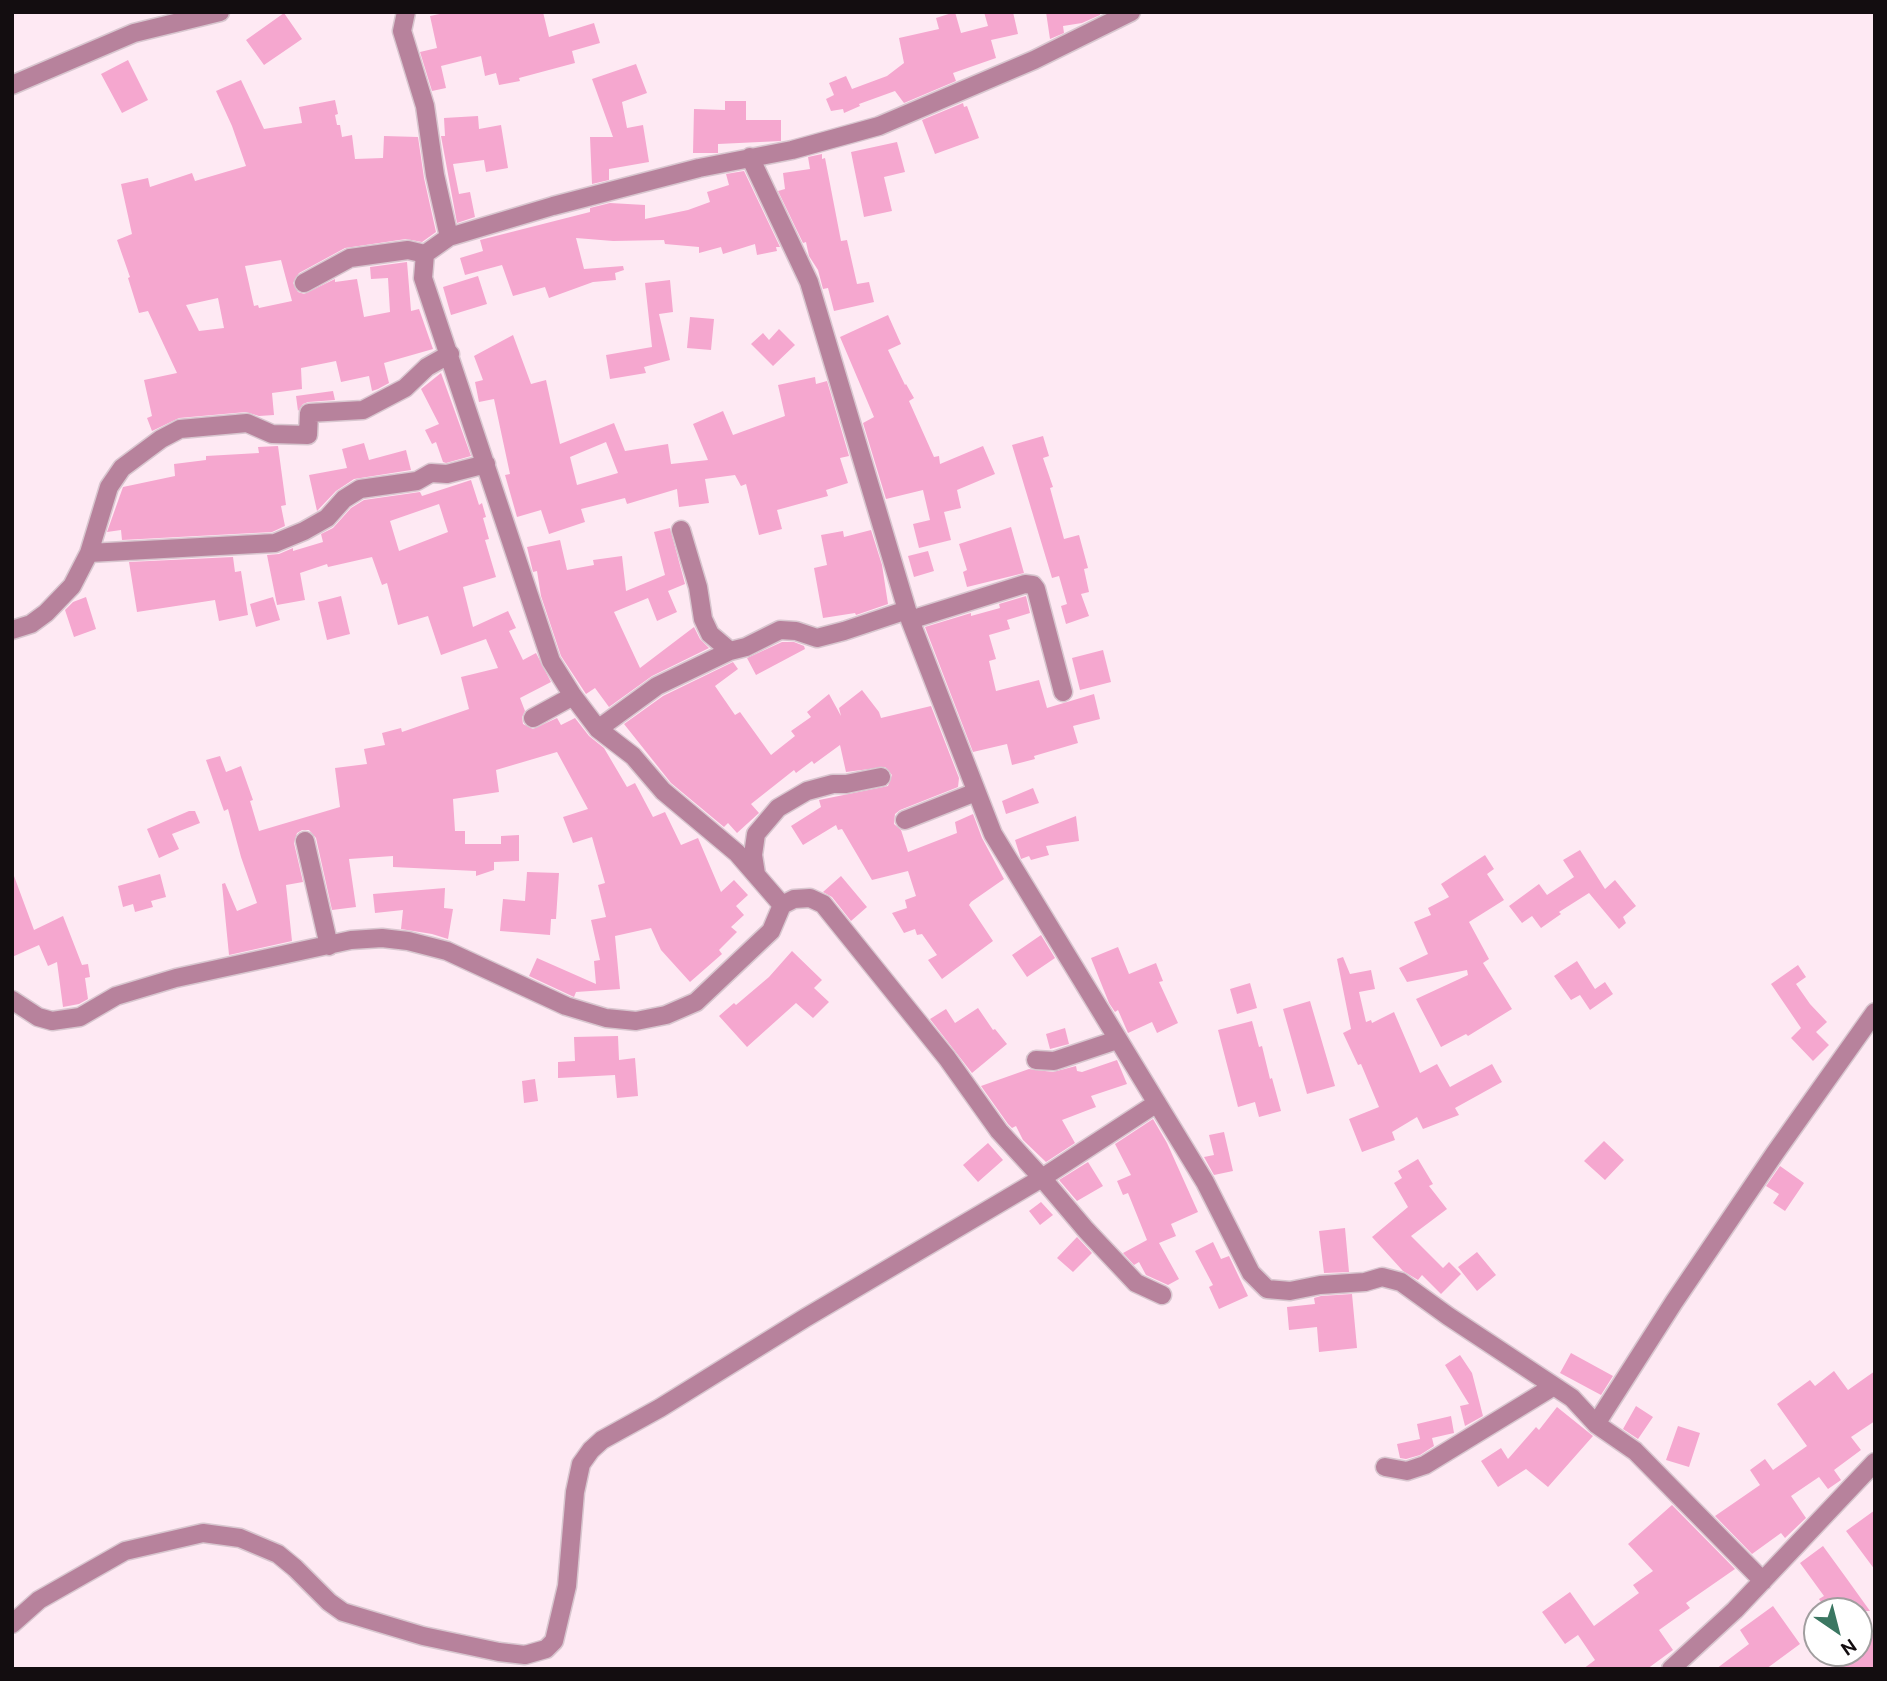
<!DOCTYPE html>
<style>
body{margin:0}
#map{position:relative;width:1887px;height:1681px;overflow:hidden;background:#fee9f3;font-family:Ubuntu,sans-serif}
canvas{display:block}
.frame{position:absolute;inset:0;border:14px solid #130d10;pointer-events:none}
.north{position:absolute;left:1803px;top:1597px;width:70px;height:70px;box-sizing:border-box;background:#fff;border:2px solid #a19e9f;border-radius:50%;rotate:145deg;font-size:19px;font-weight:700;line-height:28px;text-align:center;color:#130d10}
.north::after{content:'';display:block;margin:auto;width:24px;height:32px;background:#3b7762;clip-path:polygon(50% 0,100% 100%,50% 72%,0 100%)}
</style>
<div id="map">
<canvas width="1887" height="1681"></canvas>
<div class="frame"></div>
<div class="north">N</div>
</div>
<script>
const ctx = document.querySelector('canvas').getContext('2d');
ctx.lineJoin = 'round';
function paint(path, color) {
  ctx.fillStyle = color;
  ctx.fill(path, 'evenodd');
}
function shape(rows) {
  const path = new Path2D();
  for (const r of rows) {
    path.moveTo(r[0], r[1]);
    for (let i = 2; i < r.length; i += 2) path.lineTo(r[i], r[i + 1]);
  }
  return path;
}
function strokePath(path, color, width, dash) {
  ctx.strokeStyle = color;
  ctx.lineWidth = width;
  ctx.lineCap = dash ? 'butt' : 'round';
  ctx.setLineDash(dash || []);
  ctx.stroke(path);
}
const building = shape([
 [449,12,543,12,549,37,594,23,600,43,572,51,575,63,519,78,520,81,499,85,496,73,485,76,481,56,441,66,446,88,432,91,420,52,437,48,430,16],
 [955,12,961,33,988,26,984,12,1013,12,1018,34,991,40,996,58,953,73,956,81,904,103,895,91,859,104,860,106,844,113,843,109,831,111,826,99,834,95,829,83,846,76,852,89,887,76,904,63,899,38,939,29,936,18],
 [1046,12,1100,12,1100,15,1082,23,1063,26,1064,33,1050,39],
 [284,13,302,39,264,65,246,40],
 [128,60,148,100,122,113,101,74],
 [636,64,647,93,622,102,627,128,643,125,649,162,609,169,609,180,592,184,590,137,613,137,592,79],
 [241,80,264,129,302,123,299,107,335,100,338,114,335,115,337,125,340,125,342,137,352,135,355,159,383,158,384,136,418,137,424,178,436,232,422,242,406,239,345,248,299,273,293,283,298,292,304,294,335,279,335,282,357,279,364,317,390,312,388,278,371,279,370,267,407,262,411,311,419,309,433,349,384,363,389,383,378,389,372,391,369,376,341,382,336,361,301,368,302,389,272,393,274,415,259,416,246,412,179,418,152,431,147,418,152,416,144,380,177,373,148,311,139,313,128,278,130,277,117,240,132,234,121,184,148,178,150,187,192,173,195,181,246,166,232,126,216,91],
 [281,260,292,301,259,308,258,305,254,306,245,266],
 [218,298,224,328,199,331,186,305],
 [725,101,746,101,746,120,781,120,781,141,718,144,718,153,693,153,694,109,725,110],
 [963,103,964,107,967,106,979,138,935,154,922,120],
 [478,116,479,129,501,125,508,168,486,172,484,160,453,164,459,194,470,192,475,217,457,223,441,136,445,136,444,118],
 [897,142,905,172,884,177,892,211,864,217,851,152],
 [822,154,822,159,825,158,841,241,847,240,857,284,869,282,874,302,834,311,828,288,823,289,818,270,809,256,806,242,803,243,778,191,785,189,783,173,810,169,808,157],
 [744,171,780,247,776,247,777,251,757,255,755,244,723,254,721,247,699,253,699,247,665,244,664,240,613,241,576,238,584,269,623,266,624,270,615,273,616,280,593,282,549,298,545,287,513,296,502,265,465,275,460,258,483,251,480,240,590,212,590,208,610,203,645,205,645,219,688,210,710,202,707,192,729,185,726,174],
 [478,276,487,304,451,315,443,287],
 [670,280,673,312,659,314,670,360,644,367,646,373,610,379,606,355,652,347,645,283],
 [888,315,901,344,888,350,905,385,906,384,914,398,909,401,934,457,939,456,940,464,983,446,995,474,957,490,961,508,944,512,951,540,919,548,913,524,930,520,923,490,886,499,863,423,874,417,840,337],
 [690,317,714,319,711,350,687,348],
 [779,329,795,345,773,366,751,344,763,333,769,340],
 [513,335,531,384,546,380,560,444,614,423,625,451,668,444,671,464,708,460,693,424,723,411,733,435,785,416,778,385,815,377,816,384,827,381,849,456,840,458,848,483,826,490,828,496,777,510,782,529,759,535,746,484,741,486,735,475,705,479,709,503,679,507,677,489,627,504,625,498,581,509,585,522,549,534,541,510,517,517,505,475,510,474,494,399,479,402,475,382,483,380,474,356],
 [606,442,618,473,577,485,570,457],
 [441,373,471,456,446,463,443,462,436,442,432,444,425,430,439,424,421,389],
 [333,391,335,400,308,402,303,404,298,411,296,396],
 [1043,436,1049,456,1043,458,1053,487,1050,488,1064,539,1079,535,1088,568,1084,569,1089,592,1081,594,1089,616,1066,624,1061,606,1067,604,1059,576,1052,578,1012,445],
 [364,443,369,460,406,450,411,470,354,479,336,491,317,511,309,475,347,468,342,449],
 [278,446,286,505,281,506,285,526,272,532,122,540,121,530,107,532,123,487,175,476,174,464,206,460,206,456,259,453,258,447],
 [471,480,479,505,482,503,486,517,483,518,489,539,485,540,496,577,463,587,473,627,508,611,516,628,509,631,523,660,536,653,551,682,520,698,525,711,522,717,523,724,533,729,557,718,561,725,575,718,589,736,604,748,627,787,635,783,653,817,665,812,681,845,698,838,721,892,734,880,748,895,736,906,744,915,731,927,737,932,719,950,722,954,690,982,661,950,651,928,615,936,620,989,576,992,574,997,529,976,537,958,596,984,594,961,600,960,591,920,606,917,598,885,605,883,592,837,573,843,563,817,588,809,557,752,496,770,499,792,453,799,455,831,465,831,465,844,501,844,501,836,519,835,519,861,494,862,494,870,476,876,476,871,393,867,393,856,349,859,356,907,332,910,316,838,309,830,302,830,297,833,294,843,303,882,286,885,292,941,229,955,222,884,225,883,237,911,257,903,241,857,228,809,224,811,206,760,220,756,226,772,241,766,253,800,250,801,259,831,340,807,335,768,367,764,364,749,385,745,382,733,401,728,402,732,469,709,461,677,498,668,486,639,441,655,428,616,398,625,387,583,382,585,372,557,328,567,327,564,300,573,305,600,277,605,267,555,279,554,293,548,293,551,323,542,321,534,333,528,351,508,364,500,420,492,422,496],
 [439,504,448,532,399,551,390,521],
 [1011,527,1024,573,967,587,963,572,967,570,959,544],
 [670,528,685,584,668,591,677,612,657,621,648,598,614,612,640,668,694,627,700,639,709,648,652,676,609,707,595,688,586,694,561,656,541,596,537,571,533,572,527,547,560,540,567,570,594,565,593,560,622,556,626,591,665,575,654,532],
 [871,530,882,565,888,604,856,615,855,613,823,618,814,568,827,565,821,535,843,531,844,537],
 [928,551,934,571,914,577,908,556],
 [233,557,235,572,241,571,248,615,219,621,215,600,137,612,129,562],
 [341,596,350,634,327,640,318,602],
 [1026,596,1030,613,1007,620,1010,629,989,635,996,659,989,661,996,691,1039,680,1047,708,1094,694,1100,719,1073,726,1078,743,1034,756,1035,759,1012,765,1007,744,973,752,925,627,971,613,971,616,1000,608,999,604],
 [86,597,96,629,74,637,65,610,73,602],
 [273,597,280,620,256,627,250,604],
 [782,642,794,642,804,646,805,649,756,675,747,658],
 [1103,650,1111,682,1080,690,1072,658],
 [733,662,738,669,715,686,735,715,740,712,771,755,795,736,791,731,811,717,807,712,829,694,841,716,839,708,862,690,879,712,881,718,931,706,959,778,958,787,900,810,895,814,894,824,901,830,908,852,957,833,955,822,973,814,982,838,1004,879,971,902,969,905,993,941,942,979,928,960,937,955,922,934,917,935,915,929,904,933,892,913,907,908,905,900,916,896,908,871,872,880,842,829,838,830,836,825,803,845,791,826,821,807,819,800,888,786,892,775,885,767,846,772,840,745,814,764,812,761,796,773,794,770,751,804,759,813,737,833,728,823,724,827,671,783,624,724,663,696],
 [1033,788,1039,803,1006,814,1002,801],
 [189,811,195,811,200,823,172,834,179,849,159,858,147,829],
 [1076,816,1079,841,1046,846,1049,855,1031,860,1029,856,1021,859,1015,840],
 [1580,850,1605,889,1615,880,1636,906,1623,917,1626,923,1619,929,1589,893,1559,912,1561,914,1541,928,1532,916,1522,923,1509,906,1539,884,1547,895,1574,877,1563,860],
 [1485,855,1494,869,1487,874,1504,900,1469,922,1489,959,1483,963,1512,1009,1468,1036,1466,1034,1441,1047,1416,999,1468,975,1467,970,1407,982,1399,968,1428,954,1414,922,1431,915,1428,908,1449,897,1441,884],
 [527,872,559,873,556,919,551,919,550,935,500,931,503,899,525,901],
 [160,874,166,897,151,901,153,907,135,912,133,904,123,907,118,886],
 [14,876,34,930,63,916,82,965,88,964,90,977,85,978,88,999,79,1004,63,1007,57,962,48,966,39,945,12,957,12,877],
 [841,876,867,907,851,921,832,897,823,892],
 [445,888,444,908,453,909,448,939,432,934,401,929,403,910,375,913,373,894],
 [1041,935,1055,958,1027,977,1012,955],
 [1118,947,1129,974,1156,963,1163,981,1159,982,1178,1023,1157,1033,1152,1022,1128,1033,1118,1010,1115,1012,1109,1003,1091,958],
 [792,951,822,980,814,988,829,1002,813,1018,796,1003,747,1047,719,1016,734,1003,736,1005,769,977],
 [1343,957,1350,974,1371,970,1375,989,1359,992,1366,1022,1371,1020,1372,1023,1394,1012,1420,1073,1437,1064,1450,1087,1492,1064,1502,1082,1455,1108,1459,1115,1423,1129,1417,1117,1392,1132,1395,1140,1362,1152,1349,1119,1379,1107,1361,1064,1358,1065,1343,1033,1351,1029,1337,959],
 [1577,961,1595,989,1605,982,1613,994,1590,1010,1580,995,1571,1000,1554,976],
 [1798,965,1806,977,1796,984,1810,1004,1827,1022,1816,1032,1829,1045,1813,1061,1791,1038,1801,1028,1771,984],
 [1250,983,1257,1008,1237,1014,1230,989],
 [1310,1001,1335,1086,1307,1094,1283,1009],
 [978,1008,993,1030,995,1029,1007,1044,972,1073,930,1019,946,1009,955,1023],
 [1252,1021,1259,1047,1262,1046,1270,1079,1272,1078,1281,1111,1259,1117,1255,1102,1238,1107,1218,1030],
 [1065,1028,1069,1044,1050,1049,1046,1034],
 [618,1036,619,1060,635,1058,638,1096,617,1098,615,1075,558,1078,558,1062,575,1061,574,1037],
 [1117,1060,1127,1084,1091,1096,1096,1107,1062,1120,1075,1143,1046,1162,1023,1140,1016,1126,1012,1128,1008,1124,981,1086,1029,1069,1053,1072,1076,1066,1077,1071,1082,1072],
 [535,1079,538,1101,524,1103,522,1081],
 [1153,1119,1167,1143,1198,1212,1171,1224,1176,1236,1159,1243,1179,1279,1168,1285,1146,1275,1139,1262,1134,1265,1123,1253,1147,1240,1128,1193,1123,1195,1117,1181,1131,1175,1115,1144],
 [1224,1132,1233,1171,1214,1175,1204,1157,1214,1155,1209,1135],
 [1604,1141,1624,1160,1605,1180,1584,1161],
 [988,1143,1003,1160,978,1182,963,1165],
 [1418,1159,1433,1184,1429,1186,1447,1209,1411,1236,1443,1268,1449,1262,1461,1274,1441,1294,1422,1275,1418,1280,1403,1271,1372,1237,1408,1207,1394,1183,1402,1178,1398,1171],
 [1088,1162,1103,1186,1077,1201,1059,1180],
 [1780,1166,1804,1183,1785,1211,1773,1203,1779,1194,1766,1186],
 [1041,1202,1053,1215,1040,1225,1029,1211],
 [1345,1228,1349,1272,1324,1273,1319,1231],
 [1077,1237,1092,1253,1073,1272,1057,1258],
 [1213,1242,1221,1259,1229,1256,1248,1296,1219,1309,1209,1287,1213,1285,1195,1251],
 [1477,1252,1496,1275,1477,1291,1458,1267],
 [1352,1294,1357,1348,1319,1352,1317,1327,1289,1330,1287,1307,1315,1304,1314,1298,1321,1296],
 [1571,1353,1613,1376,1601,1395,1560,1373],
 [1460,1355,1472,1373,1483,1416,1465,1426,1460,1406,1469,1404,1445,1365],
 [1834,1371,1848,1390,1875,1371,1875,1421,1851,1437,1861,1450,1834,1470,1841,1480,1828,1489,1819,1477,1791,1496,1806,1518,1785,1538,1781,1533,1752,1554,1715,1516,1760,1485,1750,1470,1765,1459,1773,1470,1807,1446,1777,1404,1810,1380,1815,1386],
 [1636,1406,1653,1417,1638,1439,1623,1429],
 [1557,1407,1593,1436,1548,1487,1526,1469,1498,1487,1481,1461,1501,1448,1508,1459,1536,1427,1539,1430],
 [1451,1416,1454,1433,1432,1438,1434,1446,1420,1455,1406,1459,1400,1458,1397,1444,1420,1439,1417,1424],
 [1678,1426,1700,1433,1689,1467,1666,1460],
 [1672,1505,1735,1569,1686,1603,1690,1608,1659,1630,1673,1650,1647,1669,1583,1669,1595,1660,1578,1635,1565,1644,1542,1612,1570,1592,1594,1626,1639,1593,1633,1585,1653,1571,1628,1544],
 [1875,1510,1875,1570,1846,1531],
 [1823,1546,1847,1579,1870,1611,1827,1611,1819,1599,1824,1596,1800,1563],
 [1773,1606,1800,1644,1766,1669,1716,1669,1749,1644,1740,1630],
 [1859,1615,1875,1637,1875,1669,1842,1669,1831,1653,1859,1653]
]);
const minor = shape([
 [406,12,402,31,425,106,435,175,449,237],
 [12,85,134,33,220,12],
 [750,157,809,282,910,620,993,834,1205,1182,1251,1273,1267,1289,1290,1291,1320,1285,1365,1282,1382,1277,1401,1282,1448,1316,1572,1398,1596,1424,1635,1451,1763,1581],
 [304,283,350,258,408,250,425,254],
 [681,530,698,587,703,619,710,634,730,651],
 [89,553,275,543,304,531,327,518,344,499,360,489,417,481,431,473,447,474,486,464],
 [910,620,1025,584,1033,585,1036,589,1063,692],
 [12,630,31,624,46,613,72,586,89,553,109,487,122,468,161,439,180,429,247,423,272,434,308,435,309,413,363,410,405,388,427,367,450,354],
 [533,718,573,696],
 [598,729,657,686,730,651,746,647,780,630,796,631,817,638,844,631,907,610],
 [905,820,976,792],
 [305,841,329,946],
 [756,874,753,855,756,834,778,808,807,791,833,784,846,784,881,777],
 [782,905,737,853,663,791,633,756,598,729,573,696,551,661,423,278,425,254,449,237,553,206,699,168,792,150,879,126,1034,60,1131,12],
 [12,1000,38,1017,52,1021,80,1017,116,996,176,978,351,940,382,938,408,941,447,951,566,1006,606,1018,636,1021,666,1015,696,1002,771,931,782,905,794,899,810,898,823,904,947,1058,999,1131,1042,1178,1086,1230,1136,1283,1162,1295],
 [1036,1060,1054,1061,1117,1040],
 [1596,1424,1674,1302,1775,1153,1875,1012],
 [1385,1467,1407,1471,1425,1465,1554,1386],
 [12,1624,39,1600,125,1551,203,1533,240,1538,278,1554,295,1568,329,1602,343,1612,423,1636,499,1652,525,1655,546,1649,554,1641,567,1586,575,1492,581,1464,591,1450,602,1440,660,1408,805,1318,1042,1178,1157,1103],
 [1671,1669,1735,1610,1875,1462]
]);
paint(building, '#f5a7cf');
strokePath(minor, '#d8c6cf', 21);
strokePath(minor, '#b7829c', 18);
</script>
